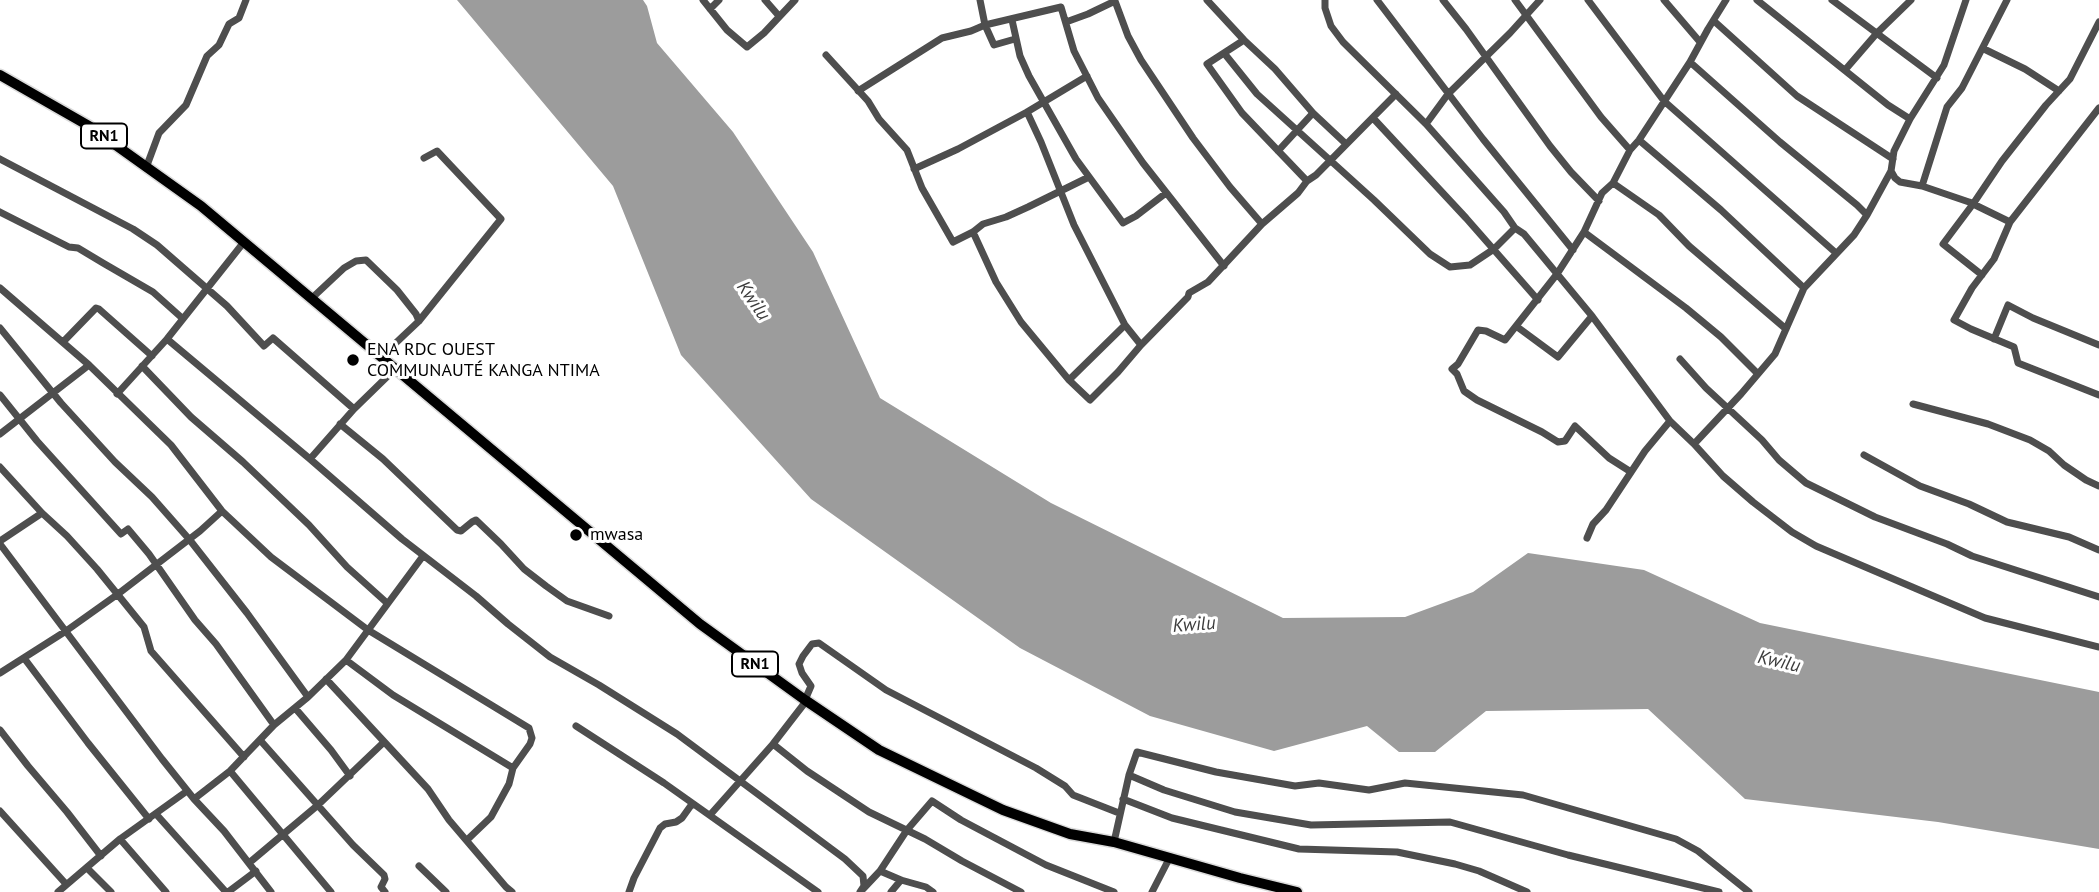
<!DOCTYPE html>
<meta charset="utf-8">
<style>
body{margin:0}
canvas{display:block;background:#fff}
</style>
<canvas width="2099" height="892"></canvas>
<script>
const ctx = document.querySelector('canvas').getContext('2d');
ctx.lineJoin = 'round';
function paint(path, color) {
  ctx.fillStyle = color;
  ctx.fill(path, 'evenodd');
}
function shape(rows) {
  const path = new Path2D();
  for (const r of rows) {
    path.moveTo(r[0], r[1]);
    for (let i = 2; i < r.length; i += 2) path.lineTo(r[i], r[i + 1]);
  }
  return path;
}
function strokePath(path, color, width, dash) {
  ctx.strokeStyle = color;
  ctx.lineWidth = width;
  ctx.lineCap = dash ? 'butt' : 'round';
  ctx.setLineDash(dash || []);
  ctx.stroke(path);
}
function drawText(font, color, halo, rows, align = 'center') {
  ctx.font = font + ' "PT Sans",sans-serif';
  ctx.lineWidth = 6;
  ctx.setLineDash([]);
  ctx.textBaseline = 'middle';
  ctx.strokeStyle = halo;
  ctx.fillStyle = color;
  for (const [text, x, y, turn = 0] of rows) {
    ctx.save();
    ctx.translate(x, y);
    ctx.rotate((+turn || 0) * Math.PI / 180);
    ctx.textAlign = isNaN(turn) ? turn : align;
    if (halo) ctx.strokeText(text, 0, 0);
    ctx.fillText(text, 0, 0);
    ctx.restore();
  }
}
const water = shape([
 [457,0,643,0,647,6,657,43,733,132,813,252,880,398,1051,503,1283,618,1405,617,1473,592,1528,553,1644,570,1760,623,2099,692,2099,849,1938,822,1745,799,1648,709,1486,711,1435,752,1399,752,1367,726,1274,751,1150,716,1020,648,811,499,681,355,613,186]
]);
const minor = shape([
 [703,0,727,30,747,47,764,33,795,0],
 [765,0,779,16],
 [980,0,985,25,994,45,1015,39],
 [1207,0,1244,40,1275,69,1313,113,1345,143],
 [1325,0,1325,8,1331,26,1343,42,1426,124,1504,212,1515,228,1524,234,1592,316,1670,421,1694,444,1723,476,1753,502,1792,532,1816,546,1985,618,2099,647],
 [1377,0,1483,139,1573,250],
 [1443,0,1466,29,1550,146,1571,172,1599,201],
 [1515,0,1601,117,1630,150],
 [1588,0,1664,101,1836,253],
 [1664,0,1700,42],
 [1757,0,1888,105,1910,119],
 [1832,0,1937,78],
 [710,9,719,0],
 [1012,20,1020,56,1029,76,1076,159,1123,223,1136,216,1166,193],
 [1714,21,1797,96,1893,159],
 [1066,22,1088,14,1115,1,1128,36,1141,60,1193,138,1230,187,1262,224],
 [1244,40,1207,64,1242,113,1307,181],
 [1984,49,2025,69,2059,91],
 [1224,53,1257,94,1374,200,1430,254,1450,267,1470,265,1494,249,1515,228],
 [826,55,868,101,879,119,907,150,922,188,953,242,973,232,983,224,1006,217,1028,207,1089,177],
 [1690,62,1780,142,1857,205,1867,215],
 [1845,70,1877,33,1911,0],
 [858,91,942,38,971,31,985,25,1061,7,1074,51,1098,98,1143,163,1224,266],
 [2099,108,2010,222,1994,259,1972,288,1954,320,1971,329,2014,347,2018,363,2099,395],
 [1027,112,1041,142,1074,225,1125,325,1141,345],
 [1373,118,1466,218,1538,300],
 [1426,124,1448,94,1510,33,1540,0],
 [1639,140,1721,210,1804,288],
 [1278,151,1313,113],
 [0,159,133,229,157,245,227,306,264,346,273,338,354,409],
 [146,168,159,133,186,105,207,56,219,45,229,24,239,18,246,0],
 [914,169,958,149,1027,112,1087,76],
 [1891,171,1895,178,1900,182,1922,186,1969,202,2010,222],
 [1613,183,1659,215,1689,246,1786,329],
 [1922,186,1947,107,1962,88,2007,0],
 [0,212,69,247,78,248,103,263,153,292,182,318],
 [973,232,996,282,1021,322,1069,380,1090,400,1118,372,1141,345,1188,297,1189,293,1208,282,1262,224,1298,193,1307,181,1316,175,1396,94],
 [1584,232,1686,308,1721,337,1758,374],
 [1982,275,1943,244,1973,204,2002,161,2046,105,2070,79,2099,22],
 [0,288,89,365,171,445,222,511,271,557,368,630,529,728,532,738,530,744,513,768,509,784,491,817,467,840],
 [312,298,344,268,356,261,366,260,397,290,416,314,419,321],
 [1516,326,1558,357,1592,316],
 [0,328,61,403,115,462,152,497,189,539,247,613,308,697],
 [167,339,310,459,402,539,476,596,508,624,550,657,599,685,677,734,845,859,863,876,864,886,860,892],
 [1994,339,2008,305,2033,318,2099,345],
 [63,342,96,308,99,309,152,356],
 [382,356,419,321,501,219,437,151,424,158],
 [1680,359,1706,388,1762,440,1779,460,1806,483,1875,517,1947,544,1972,556,2099,597],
 [142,366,191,417,243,462,309,525,347,567,387,603],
 [1069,380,1125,325],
 [117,394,167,339,244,242],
 [0,395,37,441,121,534,128,529,149,554,195,620,216,644,274,725],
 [1913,404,1988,424,2030,440,2049,451,2064,465,2086,480,2099,486],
 [340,424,383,459,457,530,461,531,472,522,476,520,501,544,524,569,546,586,567,601,609,616],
 [0,434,89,365],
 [1694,444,1741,394,1775,354,1804,288,1854,235,1867,215,1891,171,1894,151,1910,119,1944,65,1966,0],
 [1864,455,1920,486,1969,504,2007,522,2069,537,2099,550],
 [310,459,354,409,395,369],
 [0,467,42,513,67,536,97,569,144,627,151,651,244,757],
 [1631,472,1609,458,1575,426,1565,441,1558,442,1542,432,1477,400,1464,391,1457,374,1452,369,1458,364,1478,330,1486,331,1505,340,1557,274,1584,232,1602,193,1613,183,1630,150,1639,140,1690,62,1708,29,1726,0],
 [1587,538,1593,524,1606,510,1645,451,1670,421],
 [0,541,42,513],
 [0,544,162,759,194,799,224,831,271,892],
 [24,658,88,743,149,819],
 [346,660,393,695,513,768],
 [0,673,66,631,118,594,200,531,222,511],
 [326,679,428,789,449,820,506,887,512,892],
 [805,700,811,686,802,673,799,664,803,656,812,644,819,643,886,690,1036,768,1065,786,1073,795,1119,813],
 [295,708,331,750,350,776],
 [576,726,664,783,818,892],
 [0,730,28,766,67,812,101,856],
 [260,740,353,845,384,875,385,879,381,887,385,892],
 [773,744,807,771,869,812,925,839,962,861,1021,892],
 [230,771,331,892],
 [1129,775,1164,790,1235,812,1311,825,1450,822,1568,855,1719,892],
 [194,799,230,771,274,725,308,697,346,660,423,556],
 [1123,799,1172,818,1299,849,1397,852,1455,864,1479,871,1527,892],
 [0,811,66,884],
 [156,814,226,892],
 [710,815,773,744,807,700],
 [120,839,166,892],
 [1114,842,1129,775,1137,752,1216,772,1295,786,1319,783,1369,790,1405,783,1523,795,1676,839,1698,851,1749,892],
 [249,863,318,805,384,742],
 [419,866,446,892],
 [87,868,111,892],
 [880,871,901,880,926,887,933,892],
 [863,889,880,871,907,830,932,801,961,820,1046,865,1114,892],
 [58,892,120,839,187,791],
 [228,892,256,871],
 [629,892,634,878,660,828,665,824,676,822,682,818,692,804],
 [891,892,901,880],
 [1152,892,1170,857]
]);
const highway = shape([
 [0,75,89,126,201,206,700,624,805,700,879,750,1003,810,1070,834,1114,842,1240,878,1297,892]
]);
const markers = [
 [353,360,7,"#000"],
 [576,535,7,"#000"]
];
const shields = [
 [104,136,46],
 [755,664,46]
];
const shieldNames = [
 ["RN1",104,136],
 ["RN1",755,664]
];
const poiNames = [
 ["ENA RDC OUEST",367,350],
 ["COMMUNAUTÉ KANGA NTIMA",367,371],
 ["mwasa",590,535]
];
const waterNames = [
 ["Kwilu",753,301,55],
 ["Kwilu",1194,625,-4],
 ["Kwilu",1779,662,13]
];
paint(water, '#9c9c9c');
strokePath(highway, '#dbdbdb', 13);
strokePath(minor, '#4e4e4e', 7);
strokePath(highway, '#000', 10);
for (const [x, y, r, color] of markers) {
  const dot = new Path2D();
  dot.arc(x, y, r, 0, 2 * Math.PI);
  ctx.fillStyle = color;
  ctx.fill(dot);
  strokePath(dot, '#fff', 2.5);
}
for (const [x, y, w] of shields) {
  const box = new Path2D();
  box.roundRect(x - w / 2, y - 12.5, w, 25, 5);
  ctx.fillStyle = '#fff';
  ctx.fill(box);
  strokePath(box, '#000', 2);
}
drawText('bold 16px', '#000', null, shieldNames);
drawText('18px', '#000', '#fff', poiNames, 'left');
drawText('italic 19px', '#3d3d3d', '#fff', waterNames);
</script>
